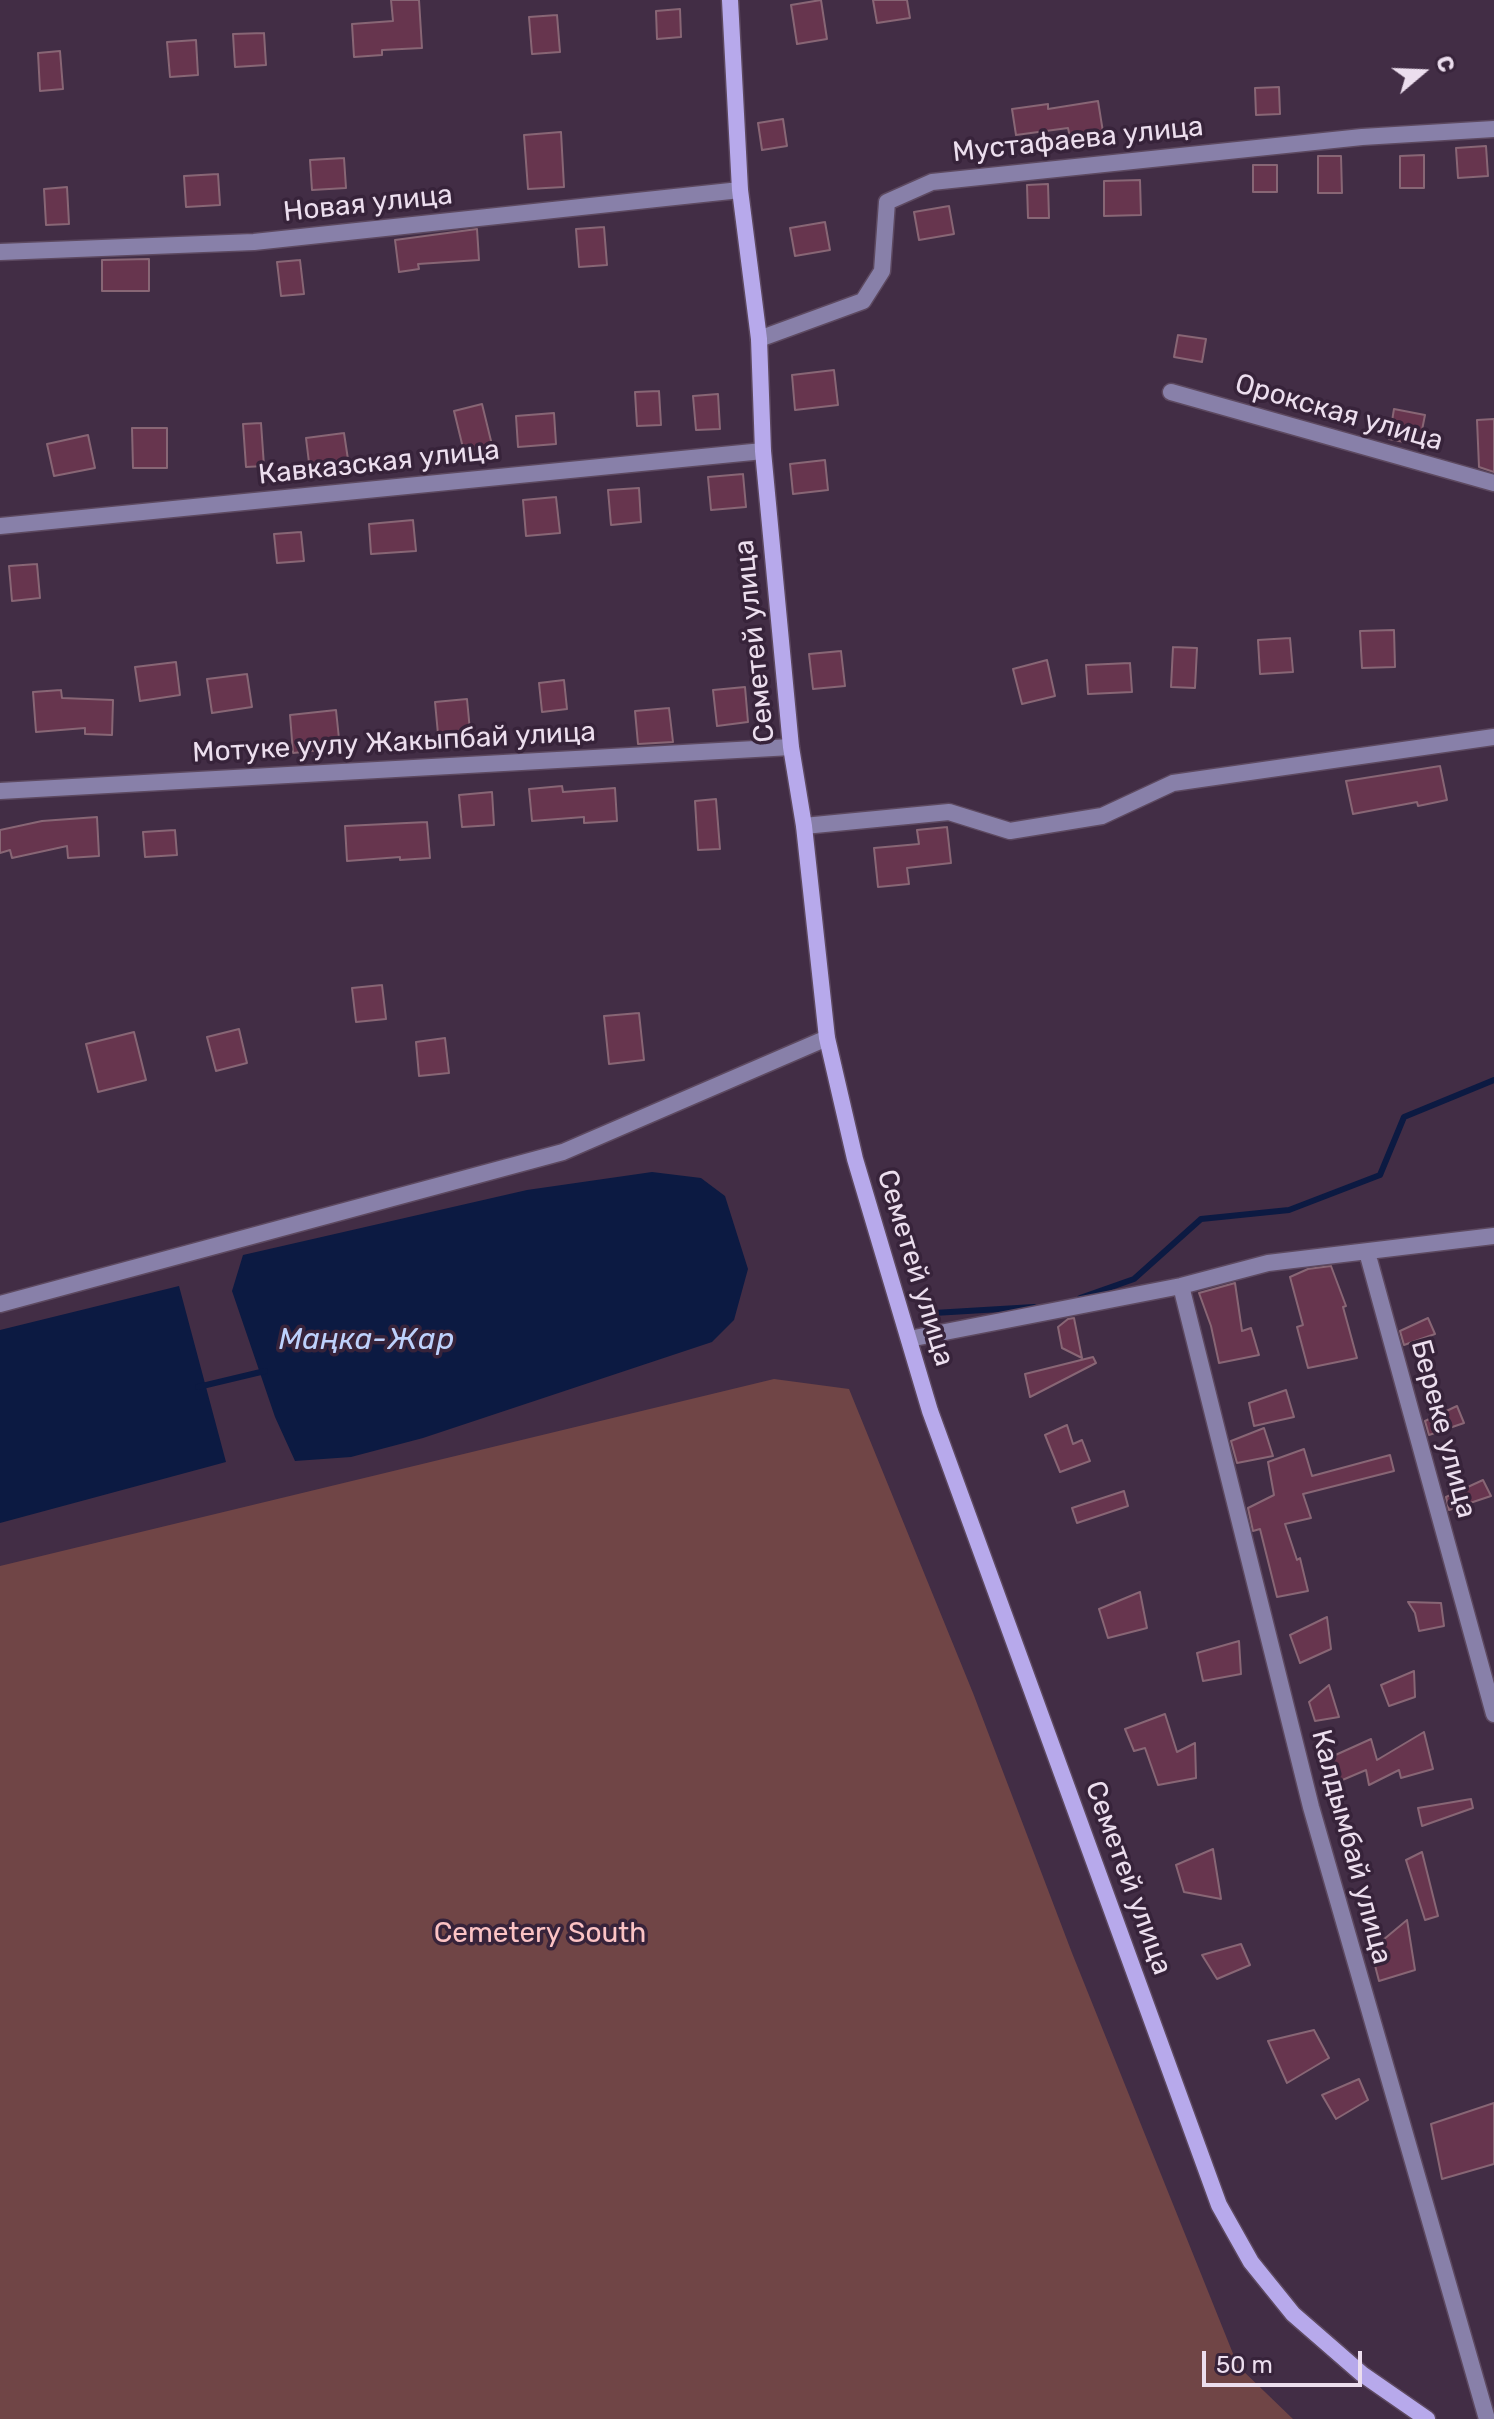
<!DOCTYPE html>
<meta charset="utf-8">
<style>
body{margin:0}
#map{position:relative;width:1494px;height:2419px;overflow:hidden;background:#422d45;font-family:Rubik,sans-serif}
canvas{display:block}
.north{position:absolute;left:1382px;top:32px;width:80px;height:80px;-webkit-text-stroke:6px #37233a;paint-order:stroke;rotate:71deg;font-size:22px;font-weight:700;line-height:32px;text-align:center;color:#ecdeee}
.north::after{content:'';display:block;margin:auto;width:28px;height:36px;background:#ecdeee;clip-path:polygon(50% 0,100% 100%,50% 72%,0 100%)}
.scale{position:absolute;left:1202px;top:2351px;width:160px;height:36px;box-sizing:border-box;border:4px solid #ecdeee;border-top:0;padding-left:10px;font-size:24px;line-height:28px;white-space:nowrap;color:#ecdeee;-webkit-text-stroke:6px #37233a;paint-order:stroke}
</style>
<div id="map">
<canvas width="1494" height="2419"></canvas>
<div class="north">С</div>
<div class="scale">50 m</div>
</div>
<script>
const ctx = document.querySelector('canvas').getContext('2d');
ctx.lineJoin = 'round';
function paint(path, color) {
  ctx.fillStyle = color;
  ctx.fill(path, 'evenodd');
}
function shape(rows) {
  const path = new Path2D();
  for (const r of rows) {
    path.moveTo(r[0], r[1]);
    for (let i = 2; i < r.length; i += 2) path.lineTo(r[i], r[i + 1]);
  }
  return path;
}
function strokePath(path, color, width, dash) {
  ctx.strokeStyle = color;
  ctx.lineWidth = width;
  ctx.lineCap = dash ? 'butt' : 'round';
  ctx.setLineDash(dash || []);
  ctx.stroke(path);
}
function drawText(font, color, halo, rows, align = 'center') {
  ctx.font = font + ' Rubik,sans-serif';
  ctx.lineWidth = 7;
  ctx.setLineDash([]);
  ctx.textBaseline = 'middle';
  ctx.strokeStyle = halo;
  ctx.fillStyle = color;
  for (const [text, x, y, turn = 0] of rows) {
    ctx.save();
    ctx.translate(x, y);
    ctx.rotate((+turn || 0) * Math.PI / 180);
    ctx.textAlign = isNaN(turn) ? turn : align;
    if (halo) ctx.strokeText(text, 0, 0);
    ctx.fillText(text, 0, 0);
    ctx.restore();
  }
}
const green = shape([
 [774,1379,849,1389,973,1693,1072,1953,1238,2366,1293,2419,0,2419,0,1566]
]);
const water = shape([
 [652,1172,701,1178,725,1196,748,1269,734,1320,712,1342,423,1438,351,1457,295,1461,275,1417,232,1291,243,1255,527,1190],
 [179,1286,226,1462,0,1523,0,1330]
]);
const stream = shape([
 [1080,1298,1134,1279,1201,1219,1289,1210,1380,1175,1404,1117,1494,1080],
 [934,1313,1034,1307],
 [198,1387,265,1371]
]);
const building = shape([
 [391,0,419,0,422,48,382,50,382,55,354,57,352,24,393,21,391,0],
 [821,0,827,39,797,44,791,5,821,0],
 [873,0,907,0,910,18,877,23,873,0],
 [680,9,681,37,657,39,656,11,680,9],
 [557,15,560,52,532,54,529,17,557,15],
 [264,33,266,65,235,67,233,34,264,33],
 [196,40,198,75,170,77,167,42,196,40],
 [60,51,63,89,40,91,38,53,60,51],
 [1279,87,1280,114,1256,115,1255,88,1279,87],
 [1098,101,1103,132,1070,137,1068,128,1016,135,1012,109,1048,104,1048,109,1098,101],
 [783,119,787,146,762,150,758,123,783,119],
 [561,132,564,187,528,189,524,135,561,132],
 [1486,146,1488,176,1458,178,1456,148,1486,146],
 [1424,155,1424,188,1400,188,1400,156,1424,155],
 [1318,156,1341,156,1342,193,1318,193,1318,156],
 [344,158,346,188,312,190,310,160,344,158],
 [1253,165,1277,165,1277,192,1253,192,1253,165],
 [218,174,220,205,186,207,184,176,218,174],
 [1140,180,1141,215,1104,216,1104,181,1140,180],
 [1048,184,1049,218,1028,218,1027,185,1048,184],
 [67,187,69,224,46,225,44,189,67,187],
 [949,206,954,234,919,240,914,212,949,206],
 [825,222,830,250,795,256,790,228,825,222],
 [604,227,607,265,579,267,576,229,604,227],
 [477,229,479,260,418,264,419,269,399,272,395,240,477,229],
 [149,259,149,291,102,291,102,260,149,259],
 [300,260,304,294,281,296,277,262,300,260],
 [1178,335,1206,339,1202,362,1174,357,1178,335],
 [834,370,838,405,795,410,792,375,834,370],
 [659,391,661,425,637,426,635,392,659,391],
 [718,394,720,429,696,430,693,396,718,394],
 [482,404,492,445,464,452,454,411,482,404],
 [1394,409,1425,415,1419,445,1389,439,1394,409],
 [554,413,556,444,518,447,516,416,554,413],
 [1494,419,1494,472,1479,467,1477,420,1494,419],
 [261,423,264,466,246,467,243,424,261,423],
 [132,428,167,428,167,468,133,468,132,428],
 [344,433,349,466,310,471,306,438,344,433],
 [88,435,95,468,54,476,47,444,88,435],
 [825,460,828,490,793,494,790,464,825,460],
 [743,474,746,507,711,510,708,477,743,474],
 [639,488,641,522,611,525,608,490,639,488],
 [556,497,560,533,526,536,523,500,556,497],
 [413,520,416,551,371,554,369,524,413,520],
 [301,532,304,561,277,563,274,534,301,532],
 [37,564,40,598,12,601,9,566,37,564],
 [1394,630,1395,667,1362,668,1360,631,1394,630],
 [1290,638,1293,672,1260,674,1258,640,1290,638],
 [1173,647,1197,648,1195,688,1171,687,1173,647],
 [841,651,845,686,813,689,809,654,841,651],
 [1047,660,1055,696,1022,704,1013,669,1047,660],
 [176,662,180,695,140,701,135,667,176,662],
 [1130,663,1132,692,1088,694,1086,665,1130,663],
 [247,674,252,707,212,713,207,679,247,674],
 [564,680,567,709,542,712,539,683,564,680],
 [745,687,748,722,717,726,713,690,745,687],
 [61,690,62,698,113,700,112,735,85,734,85,728,36,732,33,692,61,690],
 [467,699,470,731,438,734,435,702,467,699],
 [669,708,673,742,638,744,635,711,669,708],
 [336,710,340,748,293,753,290,715,336,710],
 [1440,766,1447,800,1418,806,1417,802,1353,814,1346,781,1440,766],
 [562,786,563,792,615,788,617,821,584,823,584,817,532,821,529,789,562,786],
 [492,792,494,825,462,827,459,795,492,792],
 [716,799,720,849,698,850,695,801,716,799],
 [97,817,99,856,68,858,67,846,12,858,10,850,0,853,0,830,42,821,97,817],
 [427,822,430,858,400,860,400,857,347,861,345,826,427,822],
 [947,827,951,863,907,868,909,884,878,887,874,848,919,844,917,830,947,827],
 [175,830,177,855,145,857,143,832,175,830],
 [382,985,386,1019,356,1022,352,988,382,985],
 [639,1013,644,1060,609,1064,604,1016,639,1013],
 [239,1029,247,1063,216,1071,207,1037,239,1029],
 [134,1032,146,1080,98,1092,86,1044,134,1032],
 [445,1038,449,1073,419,1076,416,1042,445,1038],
 [1331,1266,1346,1306,1343,1307,1357,1358,1308,1368,1297,1327,1303,1325,1290,1277,1308,1269,1331,1266],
 [1235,1283,1242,1331,1251,1328,1259,1355,1219,1363,1211,1326,1199,1293,1235,1283],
 [1074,1318,1082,1358,1062,1348,1058,1327,1068,1319,1074,1318],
 [1428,1318,1435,1334,1404,1345,1400,1331,1428,1318],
 [1093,1357,1096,1363,1030,1397,1025,1374,1093,1357],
 [1286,1390,1294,1417,1254,1426,1249,1403,1286,1390],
 [1457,1406,1464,1423,1429,1435,1425,1421,1457,1406],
 [1067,1425,1073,1444,1082,1440,1090,1461,1060,1472,1045,1435,1067,1425],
 [1264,1428,1273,1456,1237,1463,1231,1441,1264,1428],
 [1304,1449,1312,1476,1390,1455,1394,1471,1303,1494,1311,1518,1285,1524,1297,1560,1300,1558,1308,1591,1277,1597,1260,1529,1253,1531,1248,1508,1274,1495,1268,1462,1304,1449],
 [1483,1480,1491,1496,1449,1510,1446,1497,1483,1480],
 [1124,1491,1128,1506,1077,1523,1072,1508,1124,1491],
 [1140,1592,1147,1628,1108,1638,1099,1609,1140,1592],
 [1408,1602,1441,1603,1444,1626,1419,1631,1415,1613,1408,1602],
 [1327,1617,1331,1649,1300,1663,1290,1635,1327,1617],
 [1239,1641,1241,1674,1203,1681,1197,1653,1239,1641],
 [1414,1671,1415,1697,1389,1706,1381,1685,1414,1671],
 [1329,1685,1339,1717,1315,1721,1309,1702,1329,1685],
 [1165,1714,1177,1752,1195,1743,1196,1778,1158,1785,1145,1748,1134,1751,1125,1729,1165,1714],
 [1424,1732,1433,1769,1401,1778,1399,1770,1369,1785,1366,1770,1340,1781,1331,1757,1371,1739,1377,1760,1424,1732],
 [1471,1799,1473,1808,1422,1826,1418,1808,1471,1799],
 [1213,1849,1221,1899,1184,1892,1176,1865,1213,1849],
 [1422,1852,1438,1916,1425,1920,1406,1860,1422,1852],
 [1407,1920,1415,1970,1379,1981,1371,1950,1407,1920],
 [1241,1944,1250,1965,1217,1979,1202,1955,1241,1944],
 [1314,2030,1329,2058,1287,2083,1268,2041,1314,2030],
 [1359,2079,1368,2100,1336,2119,1322,2095,1359,2079],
 [1494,2103,1494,2164,1442,2179,1431,2124,1494,2103]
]);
const street = shape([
 [0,252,254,242,740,190],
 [759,339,863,301,882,271,887,202,932,182,1362,137,1494,129],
 [1171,392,1494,483],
 [0,526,763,451],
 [0,791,791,747],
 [804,826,949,812,1010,831,1102,816,1173,783,1494,737],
 [1367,1252,1494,1714],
 [1181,1286,1311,1807,1487,2419],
 [0,1304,563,1152,827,1038],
 [909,1339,1181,1286,1268,1263,1494,1236]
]);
const secondary = shape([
 [730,0,740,190,759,339,763,451,791,747,804,826,827,1038,855,1159,930,1411,1219,2205,1251,2262,1293,2314,1362,2374,1427,2419]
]);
const streetNames = [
 ["Мустафаева улица",1078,140,-6],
 ["Новая улица",368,204,-6],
 ["Орокская улица",1339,413,16],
 ["Кавказская улица",379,463,-6],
 ["Семетей улица",755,641,-96],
 ["Мотуке уулу Жакыпбай улица",394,743,-3],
 ["Семетей улица",915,1268,73],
 ["Береке улица",1443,1429,75],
 ["Калдымбай улица",1351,1847,75],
 ["Семетей улица",1128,1878,70]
];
const parkNames = [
 ["Cemetery South",540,1934]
];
const waterNames = [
 ["Маңка-Жар",366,1340]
];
paint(green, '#704546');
paint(water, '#0c1a42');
strokePath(stream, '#0c1a42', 6);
paint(building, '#67354e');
strokePath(building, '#886675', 2);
strokePath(street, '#5d4960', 19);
strokePath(secondary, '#5d4960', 19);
strokePath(street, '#8880a9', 16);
strokePath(secondary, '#b7a9eb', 16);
drawText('28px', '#ecdeee', '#37233a', streetNames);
drawText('28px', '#fcc3c4', '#37233a', parkNames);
drawText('italic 30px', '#bdd1fc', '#37233a', waterNames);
</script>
